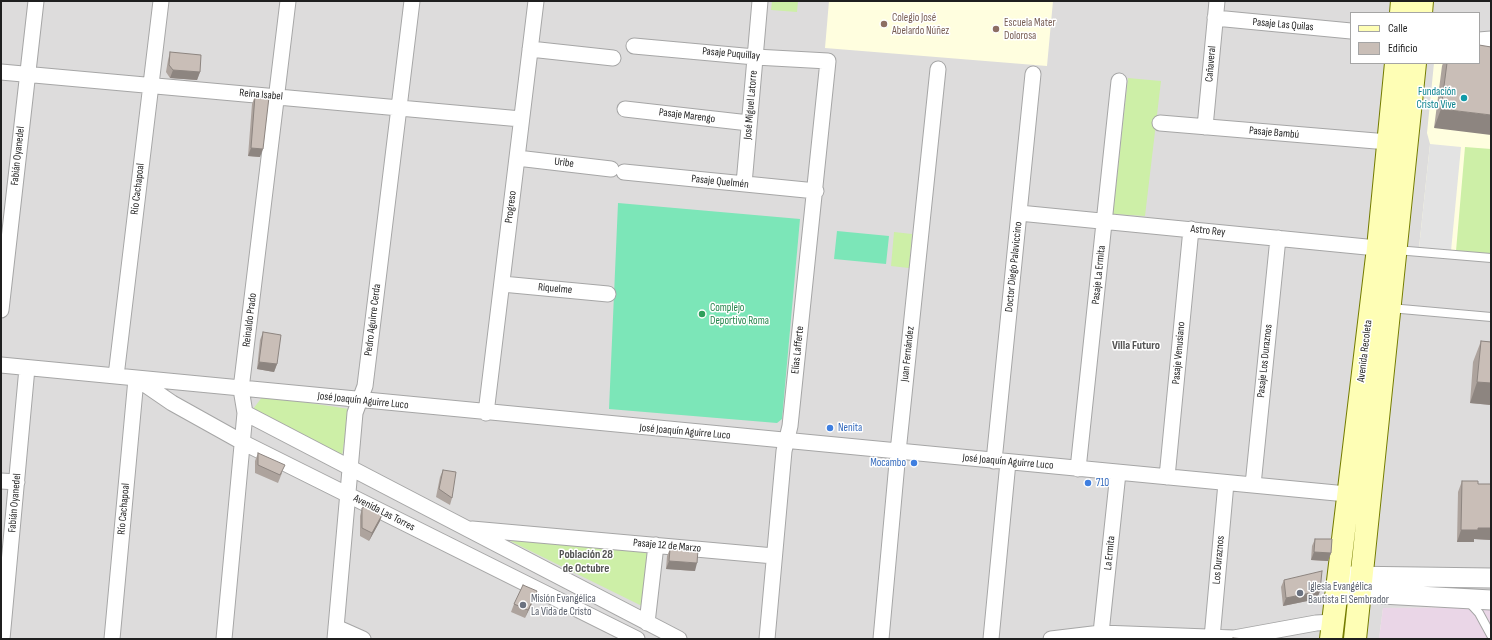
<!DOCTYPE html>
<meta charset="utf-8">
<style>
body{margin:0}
#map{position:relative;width:1492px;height:640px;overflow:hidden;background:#f1ece5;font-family:"Sofia Sans Condensed",sans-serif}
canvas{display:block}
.frame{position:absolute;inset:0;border:2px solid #1f1f1f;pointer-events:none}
.legend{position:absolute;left:1350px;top:12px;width:130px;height:52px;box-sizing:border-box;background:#fff;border:1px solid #a5a5a5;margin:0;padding:5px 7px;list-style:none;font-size:12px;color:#1f1f1f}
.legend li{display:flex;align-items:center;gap:8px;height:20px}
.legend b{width:20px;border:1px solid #a5a5a5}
</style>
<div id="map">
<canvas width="1492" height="640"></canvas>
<div class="frame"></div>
<ul class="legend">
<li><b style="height:5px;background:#fefeb5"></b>Calle</li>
<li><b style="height:11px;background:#c9beb7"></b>Edificio</li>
</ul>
</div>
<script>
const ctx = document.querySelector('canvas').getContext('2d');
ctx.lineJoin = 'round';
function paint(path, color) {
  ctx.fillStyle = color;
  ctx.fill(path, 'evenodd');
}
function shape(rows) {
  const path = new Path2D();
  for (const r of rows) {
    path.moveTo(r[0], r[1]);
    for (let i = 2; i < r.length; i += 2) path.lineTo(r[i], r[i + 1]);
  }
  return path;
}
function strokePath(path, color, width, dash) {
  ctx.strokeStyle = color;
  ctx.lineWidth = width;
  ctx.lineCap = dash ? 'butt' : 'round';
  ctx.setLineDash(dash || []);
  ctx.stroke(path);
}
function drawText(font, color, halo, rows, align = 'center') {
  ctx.font = font + ' "Sofia Sans Condensed",sans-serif';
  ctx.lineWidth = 3;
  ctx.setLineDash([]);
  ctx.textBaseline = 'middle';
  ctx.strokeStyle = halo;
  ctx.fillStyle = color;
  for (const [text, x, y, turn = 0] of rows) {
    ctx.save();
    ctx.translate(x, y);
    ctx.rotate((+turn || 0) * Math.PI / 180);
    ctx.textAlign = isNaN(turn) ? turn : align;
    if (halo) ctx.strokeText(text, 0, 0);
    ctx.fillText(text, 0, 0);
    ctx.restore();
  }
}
const residential = shape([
 [1,1,1491,1,1491,607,1383,608,1379,639,1,639],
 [1351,13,1479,13,1479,63,1351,63]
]);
const industrial = shape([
 [1491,607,1491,639,1379,639,1383,608]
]);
const education = shape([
 [829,1,1053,1,1047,66,825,48],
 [1491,60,1491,254,1419,248,1430,144,1427,133,1434,63,1479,63]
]);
const grass = shape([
 [772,1,798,1,797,12,771,10],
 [1128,78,1161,81,1145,216,1113,214],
 [1465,147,1491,149,1490,254,1456,251],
 [894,232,912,234,909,268,891,266],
 [263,396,349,409,342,456,253,409],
 [498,535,647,549,646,608]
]);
const pitch = shape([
 [618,203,800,219,782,419,777,423,609,409],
 [837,231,889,236,886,264,834,259]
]);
const parking = shape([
 [1430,144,1461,147,1451,251,1419,248]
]);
const service = shape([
 [1396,250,1491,258],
 [1390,308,1491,317],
 [1468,601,1479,613,1491,635]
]);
const minor = shape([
 [1215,18,1351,31],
 [1479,40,1491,39],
 [634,46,755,57,828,61,790,426,784,451,767,639],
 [530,49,613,58],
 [1,72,521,119],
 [625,109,749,123],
 [1160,123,1388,142],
 [1205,127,1217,1],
 [517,158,611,169],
 [624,172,816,191],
 [744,184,760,1],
 [1019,213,1387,249],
 [502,284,608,294],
 [1,310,36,1],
 [1,365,1357,495],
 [116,376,161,1],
 [137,379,172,403,242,442,637,639],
 [245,413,679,639],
 [486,413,536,1],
 [994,461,1033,74],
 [1078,469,1119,81],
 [1167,477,1191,229],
 [1,481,17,482],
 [1253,485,1278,238],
 [472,529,774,556],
 [647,623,656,545],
 [336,627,363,639],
 [1101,633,1118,473],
 [1212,638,1226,483],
 [2,639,27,368],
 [112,639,136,379],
 [224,639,245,413,241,389,288,1],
 [335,639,355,413,365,386,412,1],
 [881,639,898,452,938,69],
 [991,639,1008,462],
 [1051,639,1101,633,1234,638,1316,623,1333,622]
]);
const tertiary = shape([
 [1346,576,1491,578],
 [1345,592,1491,600]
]);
const secondary = shape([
 [1401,13,1402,1],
 [1421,13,1422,1],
 [1331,639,1378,248,1396,63],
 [1355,639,1415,63]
]);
const wall = shape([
 [170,52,200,72,197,80,170,78,166,72,168,60],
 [1443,63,1479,63,1434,128,1442,66],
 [255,96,260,157,248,156,252,104],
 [263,332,277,364,274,372,257,369,260,340],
 [1481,341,1491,342,1491,405,1470,403,1473,362],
 [258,453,282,473,278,483,255,473,255,461],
 [443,470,452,498,450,505,436,497,440,477],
 [1462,481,1478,484,1491,484,1491,540,1474,539,1474,542,1457,542,1458,492],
 [362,508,380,521,369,541,360,536,360,516],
 [1315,539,1331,553,1328,561,1311,560,1312,546],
 [670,549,695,571,666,569,667,556],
 [1284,580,1320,591,1317,599,1283,606,1281,587],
 [534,599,525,618,511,612,514,604]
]);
const shadedWall = shape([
 [173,70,200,72,197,80,170,78],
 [1441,109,1491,115,1491,135,1434,128],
 [251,148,263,149,260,157,248,156],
 [259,362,277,364,274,372,257,369],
 [1477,382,1491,383,1491,405,1470,403],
 [383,513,380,521,369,541,372,533],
 [1478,528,1491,528,1491,540,1474,539,1474,542,1457,542,1461,530],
 [1314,552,1331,553,1328,561,1311,560],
 [669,561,697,563,695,571,666,569],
 [537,591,534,599,525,618,528,610],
 [1320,591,1317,599,1283,606,1286,598]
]);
const building = shape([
 [1479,45,1491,47,1491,115,1441,109,1447,63,1479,63,1479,45],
 [170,52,201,55,200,72,173,70,169,65,170,52],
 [255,96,269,97,263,149,251,148,255,96],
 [263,332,281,335,277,364,259,362,263,332],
 [1481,341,1491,342,1491,383,1477,382,1481,341],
 [258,453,285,465,280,475,258,465,258,453],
 [443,470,456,472,452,498,439,489,443,470],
 [1462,481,1478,481,1478,484,1491,484,1491,528,1478,528,1478,530,1461,530,1462,481],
 [367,506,383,513,372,533,362,528,362,508,367,506],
 [1315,539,1332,539,1331,553,1314,552,1315,539],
 [670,549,698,550,697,563,669,561,670,549],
 [1322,571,1320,591,1286,598,1284,580,1322,571],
 [523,585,537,591,528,610,514,604,523,585],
 [1233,638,1245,639,1233,639,1233,638]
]);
const markers = [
 [884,24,4,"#8d6e63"],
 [996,29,4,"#8d6e63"],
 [1464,98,4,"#0f9aa8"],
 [702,314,4,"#2e9e5b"],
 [830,428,4,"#3f7fe0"],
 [914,463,4,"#3f7fe0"],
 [1088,483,4,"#3f7fe0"],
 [1300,593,4,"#6b7280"],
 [523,605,4,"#6b7280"]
];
const educationNames = [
 ["Colegio José",892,18],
 ["Abelardo Núñez",892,31],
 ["Escuela Mater",1004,23],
 ["Dolorosa",1004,36]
];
const streetNames = [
 ["Pasaje Las Quilas",1283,25,5],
 ["Pasaje Puquillay",731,54,5],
 ["Cañaveral",1211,64,-85],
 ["Reina Isabel",261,95,5],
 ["José Miguel Latorre",751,105,-85],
 ["Pasaje Marengo",687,116,7],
 ["Pasaje Bambú",1274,133,5],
 ["Fabián Oyanedel",18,156,-84],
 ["Uribe",564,163,7],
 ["Pasaje Quelmén",720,182,6],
 ["Río Cachapoal",138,189,-83],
 ["Progreso",511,207,-83],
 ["Astro Rey",1208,231,6],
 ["Doctor Diego Palaviccino",1014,267,-84],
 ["Pasaje La Ermita",1099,275,-84],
 ["Riquelme",555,289,5],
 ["Reinaldo Prado",250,320,-83],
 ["Pedro Aguirre Cerda",373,320,-83],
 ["Elías Lafferte",798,350,-84],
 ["Avenida Recoleta",1365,351,-83],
 ["Pasaje Venusiano",1179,353,-85],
 ["Juan Fernández",908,354,-84],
 ["Pasaje Los Duraznos",1265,361,-84],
 ["José Joaquín Aguirre Luco",363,401,6],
 ["José Joaquín Aguirre Luco",685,432,5],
 ["José Joaquín Aguirre Luco",1008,462,5],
 ["Fabián Oyanedel",15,503,-85],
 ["Río Cachapoal",124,509,-85],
 ["Avenida Las Torres",384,513,27],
 ["Pasaje 12 de Marzo",667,546,5],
 ["La Ermita",1110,553,-84],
 ["Los Duraznos",1219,560,-85]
];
const cultureNames = [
 ["Fundación",1456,92],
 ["Cristo Vive",1456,105]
];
const leisureNames = [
 ["Complejo",710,308],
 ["Deportivo Roma",710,321]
];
const shopNames = [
 ["Nenita",838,428],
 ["Mocambo",906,463,"right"],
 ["710",1096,483]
];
const worshipNames = [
 ["Iglesia Evangélica",1308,587],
 ["Bautista El Sembrador",1308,600],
 ["Misión Evangélica",531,599],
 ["La Vida de Cristo",531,612]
];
const neighbourhoodNames = [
 ["Villa Futuro",1136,346],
 ["Población 28",586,555],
 ["de Octubre",586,569]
];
paint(residential, '#dddcdc');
paint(industrial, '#ead6e7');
paint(education, '#fffedf');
paint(grass, '#cdefa7');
paint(pitch, '#7ce6b8');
paint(parking, '#e3e3e3');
strokePath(service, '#a6a6a6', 10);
strokePath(minor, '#a6a6a6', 17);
strokePath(tertiary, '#a6a6a6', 21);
strokePath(secondary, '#747c00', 24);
strokePath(service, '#fff', 8);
strokePath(minor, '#fff', 15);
strokePath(tertiary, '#fff', 19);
strokePath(secondary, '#fefeb5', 22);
paint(wall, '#ada39d');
paint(shadedWall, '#8d8580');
paint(building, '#c9beb7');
strokePath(building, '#8d8580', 1);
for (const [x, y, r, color] of markers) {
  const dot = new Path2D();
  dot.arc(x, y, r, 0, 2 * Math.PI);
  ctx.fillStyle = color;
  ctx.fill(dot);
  strokePath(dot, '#fff', 1.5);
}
drawText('11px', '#785e54', '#fff', educationNames, 'left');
drawText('11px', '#1f1f1f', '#fff', streetNames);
drawText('11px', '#0d838f', '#fff', cultureNames, 'right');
drawText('11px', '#27864d', '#fff', leisureNames, 'left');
drawText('11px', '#366cbe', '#fff', shopNames, 'left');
drawText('11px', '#5b616d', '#fff', worshipNames, 'left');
drawText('bold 12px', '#525252', '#fff', neighbourhoodNames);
</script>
